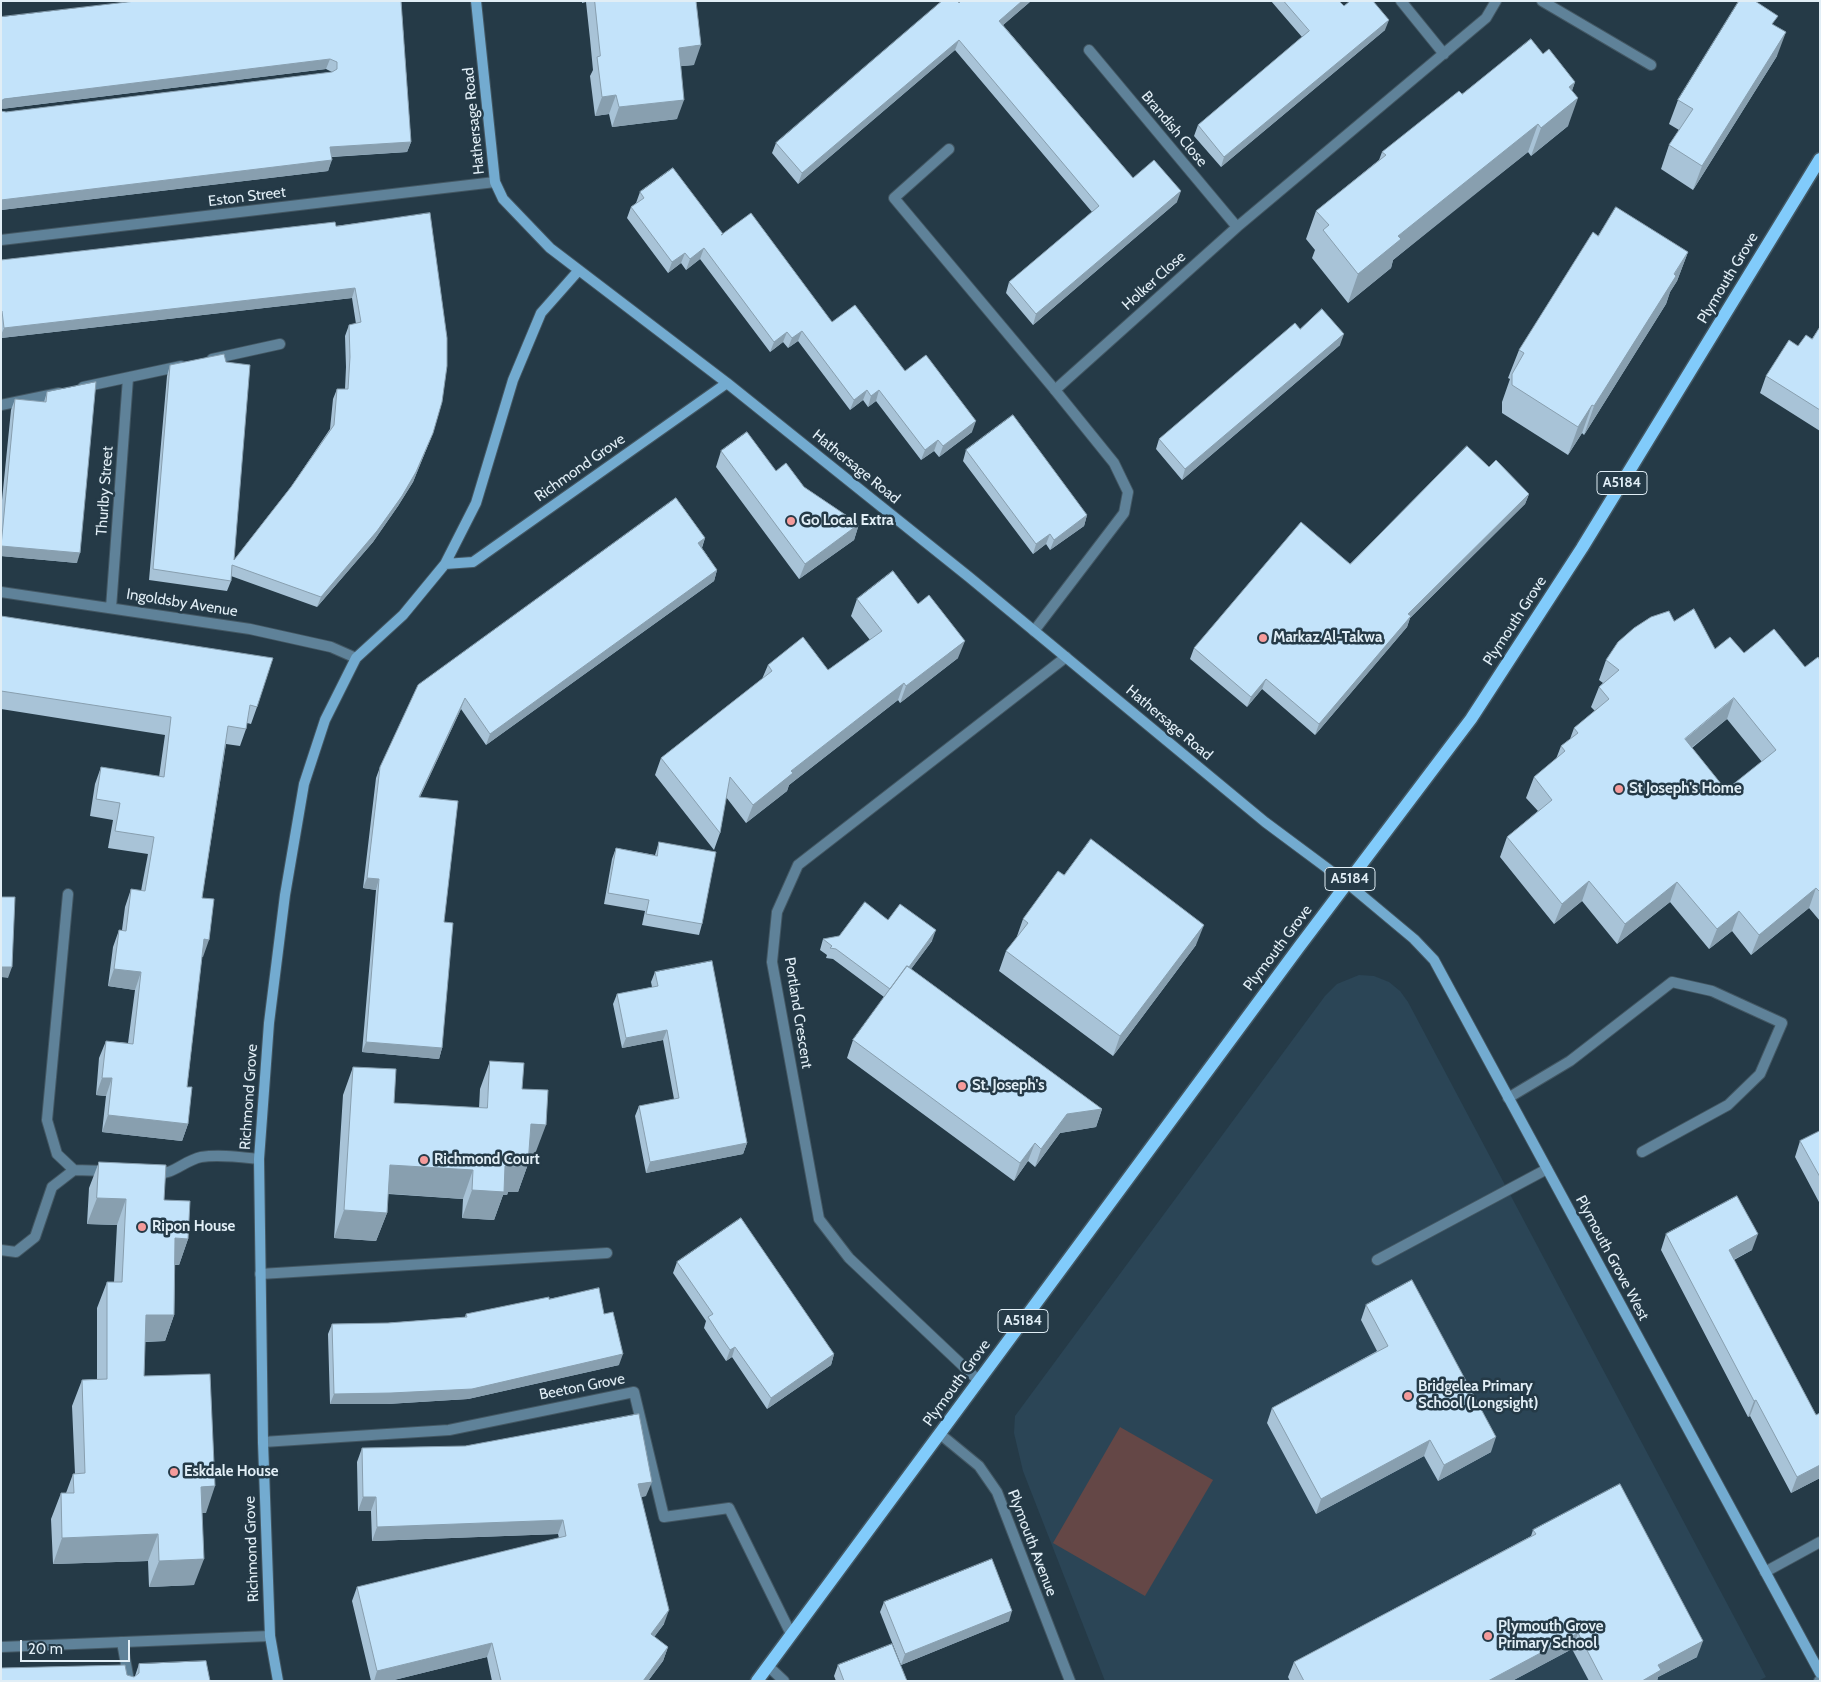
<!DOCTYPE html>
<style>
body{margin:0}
#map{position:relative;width:1821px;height:1682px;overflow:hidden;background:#253a47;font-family:Cabin,sans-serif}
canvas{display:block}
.frame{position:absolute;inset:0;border:2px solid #e1eef6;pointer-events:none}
.scale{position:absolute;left:20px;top:1640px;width:110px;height:22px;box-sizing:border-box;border:2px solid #e1eef6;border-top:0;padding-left:6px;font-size:15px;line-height:18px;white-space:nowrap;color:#e1eef6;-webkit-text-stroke:4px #253a47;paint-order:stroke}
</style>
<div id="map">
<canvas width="1821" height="1682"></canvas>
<div class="frame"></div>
<div class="scale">20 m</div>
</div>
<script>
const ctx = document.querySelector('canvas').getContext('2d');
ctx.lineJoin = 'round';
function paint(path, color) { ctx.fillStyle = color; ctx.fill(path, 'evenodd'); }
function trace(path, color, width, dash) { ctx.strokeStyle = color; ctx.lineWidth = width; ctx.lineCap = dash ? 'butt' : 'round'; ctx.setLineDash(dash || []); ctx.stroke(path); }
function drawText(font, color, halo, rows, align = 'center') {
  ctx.font = font + ' Cabin,sans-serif'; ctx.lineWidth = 5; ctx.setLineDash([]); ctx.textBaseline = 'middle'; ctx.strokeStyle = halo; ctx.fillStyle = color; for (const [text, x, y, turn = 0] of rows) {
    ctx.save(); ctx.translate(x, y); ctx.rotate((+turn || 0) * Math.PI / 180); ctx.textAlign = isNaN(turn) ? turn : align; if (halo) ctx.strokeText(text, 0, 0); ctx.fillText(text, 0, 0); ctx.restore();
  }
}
const built = new Path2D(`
 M1359,975L1374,976L1389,982L1400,991L1408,1002L1766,1677L1758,1681H1105L1023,1471L1014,1433L1015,1416L1325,996L1337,984Z`);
const green = new Path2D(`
 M1120,1427L1213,1480L1145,1596L1053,1543Z`);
const lane = new Path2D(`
 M1542,1L1651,65
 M949,149L894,198L1055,390
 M212,359L280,344
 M83,387L181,366
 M1,405L59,393
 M68,894L47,1120L57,1154L74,1170L107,1171
 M1508,1098L1570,1061L1672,982L1712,991L1782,1023L1760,1074L1728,1105L1642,1152
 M154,1174C174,1175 183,1161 201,1157C219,1154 240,1157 259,1159
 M1,1250L16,1252L35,1237L52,1187L74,1170
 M1377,1260L1547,1169
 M260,1274L607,1253
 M122,1642L129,1681
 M1819,1681L1820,1680`);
const street = new Path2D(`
 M1401,1L1444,54
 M1089,50L1237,227
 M1,240L495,182
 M1,592L250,629L331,647L356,658
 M111,608L128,378
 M1034,631L1124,513L1128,492L1114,463L1055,390L1237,227L1486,18L1496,1
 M979,1381L849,1258L819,1219L772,962L777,912L798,865L1066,657
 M940,1434L979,1466L997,1492L1070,1681
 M263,1442L449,1430L634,1392L664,1517L729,1508L791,1634
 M1765,1572L1820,1542
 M1,1647L270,1636
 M768,1666L784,1681`);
const secondary = new Path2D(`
 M476,1L495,182L503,199L550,248L727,383L969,577L1265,822L1347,883L1414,939L1434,960L1820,1673
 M445,564L473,562L727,383
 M278,1681L270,1636L263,1442L259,1159L269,1023L285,895L304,784L325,720L356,658L403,615L445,564L476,503L513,380L541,313L579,270`);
const primary = new Path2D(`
 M757,1681L1299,947L1471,719L1582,548L1820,159`);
const wall = new Path2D(`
 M401,1L411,142L407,152L332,157L328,171L1,210V111L6,112L332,72L326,69L1,109Z
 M582,1H696L694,65L681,66L677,119L612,127L609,114L595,116L590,76L593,70L590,39L586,2L582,3Z
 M961,1H1031L1003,25L1133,178L1177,202L1033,325L1006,293L1009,282L1092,212L955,50L798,184L772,153L776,143Z
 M1271,1H1339L1344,6L1385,30L1221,167L1194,136L1198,125L1302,37Z
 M1774,25L1777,56L1693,190L1661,169L1669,145L1679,130L1669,124L1678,100Z
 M1543,54L1575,82L1572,90L1568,126L1531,156L1528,152L1457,208L1393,260L1391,268L1348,303L1312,258L1315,250L1306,239L1316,211L1379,160L1382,152L1462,94Z
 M640,192L723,234L832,322L905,371L972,432L939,457L934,451L921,460L876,401L868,407L863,400L850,410L798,341L788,348L783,342L770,352L700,259L686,270L681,263L668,273L627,218L631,207L636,203Z
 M336,226L433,433L413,482L398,506L373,542L317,607L231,576V581L227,591L149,580L167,376L170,365L234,560L291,487L330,429L333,399L337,389H345L346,367L345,336L349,325L356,324L352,298L1,338V260Z
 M1598,236L1688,252L1677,281L1670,292L1666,304L1584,435L1582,433L1568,455L1502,413V402L1510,379L1508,378L1519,350Z
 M1820,327V431L1760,393L1766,376L1798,346L1812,339Z
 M1300,329L1340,345L1182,480L1156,449L1159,439Z
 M47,392L77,563L1,556V510L11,410L15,399L44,402Z
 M966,450L1087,515L1084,526L1050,550L1046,544L1033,554L963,461Z
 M721,451L776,471L804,487L859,524L854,540L799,579L716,467Z
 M1489,467L1529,494L1525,504L1410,618L1407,627L1315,735L1262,689L1247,707L1190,659L1194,648L1350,564Z
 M676,498L705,538L702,548L717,570L714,581L486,745L461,709L420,797L444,922L442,1048L439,1059L362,1052L376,890L363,888L376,778L380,767Z
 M857,599L958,658L900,703L898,700L789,785L787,791L746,823L726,797L720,833L714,850L655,775L661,758L762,679L768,665L828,670L870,640L851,616Z
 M1,616L257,707L251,724L247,723L246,729L240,746L226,744L202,898L203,957H202L187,1087L188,1124L182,1141L102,1132L106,1096L96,1095L99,1058L106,1041L128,1043L135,990L108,986L113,947L119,930H122L125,907L131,889L141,891L148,854L108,848L113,820L90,816L95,784L101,767L159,777L165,735L1,709Z
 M1674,621L1715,649L1744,653L1805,667L1820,660V921L1809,908L1751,955L1732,931L1709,949L1670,902L1617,944L1582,901L1554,924L1500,857L1507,837L1538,811L1526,798L1534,777L1556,759L1561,746L1570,739L1574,728L1595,711L1591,707L1599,687L1603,683L1599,680L1606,660ZM1727,719L1762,762L1726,790L1692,748Z
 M659,842L702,924L699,935L642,925L645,911L604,904L612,859L616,848L655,855Z
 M1064,875L1196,945L1113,1056L999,971L1006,951L1016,939L1023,919Z
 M888,920L932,941L911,969L1102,1109L1096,1127L1060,1133L1035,1167L1028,1161L1014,1181L847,1058L853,1040L884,997L833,959L826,958L827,955L820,950L823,939L839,936Z
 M655,972L747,1143L743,1154L646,1173L635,1116L639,1106L674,1099L663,1040L622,1048L613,1004L617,994L652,987L651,982Z
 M490,1061L522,1089L535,1154L529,1153L528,1164L518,1192H508L507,1195H503L494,1220L462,1218L463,1199L388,1194L387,1213L376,1241L334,1238L343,1095L353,1067L394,1103L479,1108L480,1089Z
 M1820,1131V1204L1795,1157L1800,1141Z
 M99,1162L164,1200L188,1239L179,1265H175L174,1315L165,1341L145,1342L144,1376L206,1513H202L194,1585L149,1587L148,1561L53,1564L51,1519L61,1493H66L73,1474H75L72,1406L82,1380L97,1379V1308L107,1282H114L117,1225L87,1224L89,1188Z
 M1666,1234L1752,1250L1734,1260L1816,1415L1820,1413V1478L1791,1493L1750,1416L1748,1417L1661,1250Z
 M677,1262L834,1354L831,1365L767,1409L732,1357L726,1361L704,1328L706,1321L673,1273Z
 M549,1299L604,1314L619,1365L468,1399L387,1404H330L328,1334L332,1324L388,1323L465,1317L466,1314Z
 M1366,1305L1491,1452L1438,1481L1424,1456L1316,1514L1267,1423L1272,1408L1377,1351L1361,1320Z
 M362,1448L646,1496L641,1497L664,1624L654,1637L668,1647L663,1661L648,1681H492L487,1657L390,1681H371L352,1601L357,1587L559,1538L558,1534L372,1541L371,1511H358L357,1462Z
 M1533,1530L1697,1657L1658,1677L1657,1681H1589L1572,1649L1512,1681H1290L1288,1677L1294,1662L1531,1536Z
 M884,1602L1009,1621L901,1665L880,1612Z
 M139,1664L210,1681H1L127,1675L134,1677L135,1676Z
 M838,1665L907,1681H836L834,1676Z`);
const shadedWall = new Path2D(`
 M1022,1H1031L995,32L999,21Z
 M1389,20L1385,30L1221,167L1224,157Z
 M1786,32L1777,56L1693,190L1702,166Z
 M959,40L955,50L798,184L802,173Z
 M701,45L694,65L672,67L679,48Z
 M330,59L326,69L1,109V101L4,99Z
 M1575,82L1566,108L1578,98L1568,126L1531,156L1541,128L1569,87Z
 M616,95L609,114L595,116L602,97Z
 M684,100L677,119L612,127L619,107Z
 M1538,124L1528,152L1393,260L1391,268L1348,303L1358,274L1398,236Z
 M411,142L407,152L327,157L330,147Z
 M332,160L328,171L1,210V200Z
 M1181,191L1177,202L1033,325L1036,314Z
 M704,248L700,259L686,270L690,259Z
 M1688,252L1677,281L1670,292L1666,304L1584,435L1594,406Z
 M685,253L681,263L668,273L672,262Z
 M355,288L352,298L1,338V335L4,328Z
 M802,331L798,341L788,348L792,338Z
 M787,332L783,342L770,352L774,342Z
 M1344,334L1340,345L1182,480L1185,469Z
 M867,390L863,400L850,410L854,400Z
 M879,390L876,401L868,407L871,396Z
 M1592,405L1582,433L1568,455L1578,427Z
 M976,421L972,432L939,457L943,446Z
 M433,433L413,482L398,506L373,542L317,607L321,597Z
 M938,440L934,451L921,460L925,450Z
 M1529,494L1525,504L1410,618L1407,627L1315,735L1319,724L1408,614Z
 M1087,515L1084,526L1050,550L1054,540Z
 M859,524L854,540L799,579L805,564Z
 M1050,534L1046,544L1033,554L1036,544Z
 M705,538L701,549L698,543Z
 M1,546L80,553L77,563L1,556Z
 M717,570L714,581L486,745L490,734Z
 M965,641L958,658L900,703L906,686Z
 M1266,679L1262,689L1247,707L1251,697Z
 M904,683L898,700L789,785L787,791L746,823L753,805L791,771Z
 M465,698L461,709L415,807L419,797Z
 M1734,698L1727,719L1677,759L1685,739Z
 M367,878L379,879L376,890L363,888Z
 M1589,881L1582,901L1554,924L1562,904Z
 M1677,882L1670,902L1617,944L1625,924Z
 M1816,888L1809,908L1751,955L1759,935Z
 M1739,911L1732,931L1709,949L1717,929Z
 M1204,925L1196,945L1113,1056L1120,1036Z
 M936,930L932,941L888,1000L892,990Z
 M204,939L209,940L203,957H198Z
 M1,967H12L8,978L1,977Z
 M114,969L141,972L135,990L108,986Z
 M667,1030L663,1040L622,1048L626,1038Z
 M366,1042L442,1048L439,1059L362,1052Z
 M102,1078H112L106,1096L96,1095Z
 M1102,1109L1096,1127L1060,1133L1035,1167L1041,1149L1067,1114Z
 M108,1115L188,1124L182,1141L102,1132Z
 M531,1124L546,1125L535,1154L521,1153Z
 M747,1143L743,1154L646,1173L650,1162Z
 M1035,1143L1028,1161L1014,1181L1020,1163Z
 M517,1163L528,1164L518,1192H508L507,1195H503L494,1220L462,1218L472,1190L505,1166Z
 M390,1165L473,1170L463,1199L380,1193Z
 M97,1198L126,1199L117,1225L87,1224Z
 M344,1210L387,1213L376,1241L334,1238Z
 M1758,1234L1752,1250L1723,1265L1729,1250Z
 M175,1238L188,1239L179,1265L165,1264Z
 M146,1315H174L165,1341L136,1342Z
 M735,1347L732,1357L726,1361L730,1350Z
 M623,1354L619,1365L468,1399L387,1404H330L334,1394Z
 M834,1354L831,1365L767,1409L771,1398Z
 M1756,1400L1750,1416L1748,1417L1754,1401Z
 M1496,1437L1491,1452L1438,1481L1444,1465Z
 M1430,1440L1424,1456L1316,1514L1321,1499Z
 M1820,1465V1478L1791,1493L1797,1477Z
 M652,1482L646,1496L633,1498L638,1484Z
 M215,1486L206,1513H191L201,1487Z
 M363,1497H376L371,1511H358Z
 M563,1520L558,1534L372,1541L377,1527Z
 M158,1534L148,1561L53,1564L62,1538Z
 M204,1559L194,1585L149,1587L159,1561Z
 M669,1610L664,1624L646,1648L651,1634Z
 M1012,1611L1009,1621L901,1665L905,1654Z
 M1578,1633L1572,1649L1512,1681H1488Z
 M1703,1641L1697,1657L1658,1677L1657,1681H1642L1658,1665Z
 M492,1643L487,1657L390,1681H374L377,1671Z
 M668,1647L663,1661L648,1681H643Z`);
const building = new Path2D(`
 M136,1H401L411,142L330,147L332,160L1,200V111L6,112L332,72L337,69V62L330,59L4,99L1,101V17Z
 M595,1H696L701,45L679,48L684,100L619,107L616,95L602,97L597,57L600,56Z
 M942,1H958L959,3L961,1H1022L999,21L1133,178L1154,160L1181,191L1036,314L1009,282L1099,206L959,40L802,173L776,143Z
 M1284,1H1339L1344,6L1350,1H1373L1389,20L1224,157L1198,125L1309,31Z
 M1739,1H1755L1778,16L1772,24L1786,32L1702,166L1669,145L1693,109L1678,100Z
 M1531,39L1543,54L1549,49L1575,82L1569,87L1578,98L1541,128L1538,124L1398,236L1401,239L1358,274L1323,230L1329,225L1316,211L1386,155L1382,152L1421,121L1459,91L1462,94Z
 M673,168L723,234L721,235L751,213L832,322L855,305L905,371L926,355L976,421L943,446L938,440L925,450L879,390L871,396L867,390L854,400L802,331L792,338L787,332L774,342L704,248L690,259L685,253L672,262L631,207L644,198L640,192Z
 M1616,207L1688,252L1674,274L1676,276L1594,406L1592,405L1578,427L1512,385V374L1524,353L1519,350L1593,232L1598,236Z
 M430,213L447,338V366L442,402L433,433L416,472L402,496L377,531L321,597L232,565L231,581L153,569L170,365L224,354L226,362L250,365L234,560L291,487L334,425L337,389H348L350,357L349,325L361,322L355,288L4,328L2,311H1V260L335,222L336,226Z
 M1322,309L1344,334L1185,469L1159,439L1295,323L1300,329Z
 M1820,327V410L1766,376L1789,340L1798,346L1806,335L1812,339Z
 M96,382L80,553L1,546L15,399L46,402L47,392Z
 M1013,415L1087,515L1054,540L1050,534L1036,544L966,450Z
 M747,432L776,471L786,463L804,487L859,524L805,564L721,451Z
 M1467,446L1489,467L1496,460L1529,494L1408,614L1411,616L1319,724L1266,679L1251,697L1194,648L1301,522L1350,564Z
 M676,498L705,538L698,543L717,570L490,734L465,698L419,797L458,801L444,922L453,923L442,1048L366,1042L379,879L367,878L380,767L418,685Z
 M893,571L918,604L929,595L965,641L906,686L904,683L791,771L793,773L753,805L730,777L720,833L661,758L772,671L768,665L803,637L828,670L882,631L857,599Z
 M1694,609L1715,649L1730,637L1744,653L1774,629L1805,667L1818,657L1820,660V892L1816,888L1759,935L1739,911L1717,929L1677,882L1625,924L1589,881L1562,904L1507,837L1552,800L1534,777L1565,751L1561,746L1578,733L1574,728L1609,699L1599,687L1619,670L1606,660L1618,642L1634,628L1651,617L1669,611L1674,621ZM1734,698L1776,750L1726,790L1685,739Z
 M1,616L273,658L257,707L250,705L246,729L228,726L202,898L214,899L209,940L204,939L187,1087H192L188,1124L108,1115L112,1078H102L106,1041L133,1044L141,972L114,969L119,930L126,931L131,889L145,891L154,837L115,831L120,803L96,799L101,767L164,777L171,717L1,691Z
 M1091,839L1204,925L1120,1036L1006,951L1028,923L1023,919L1058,871L1064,875Z
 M659,842L716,852L702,924L646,914L649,900L608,893L616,848L657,856Z
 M1,897H15L12,967H1Z
 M865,902L888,920L900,904L936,930L909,967L907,966L890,989L836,949L830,948L832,946L823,939L839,936Z
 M712,961L747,1143L650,1162L639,1106L679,1098L667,1030L626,1038L617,994L658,986L655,972Z
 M907,966L1102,1109L1067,1114L1041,1149L1035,1143L1020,1163L853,1040Z
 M490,1061L524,1063L522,1089L548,1090L546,1125L531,1124L528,1164L517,1163V1167L505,1166L504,1192L472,1190L473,1170L390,1165L387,1213L344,1210L353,1067L396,1069L394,1103L487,1108Z
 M1820,1131V1177L1800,1141Z
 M99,1162L166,1165L164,1200L190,1201L188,1239L175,1238L174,1315H146L144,1376L210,1374L215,1486L201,1487L204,1559L159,1561L158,1534L62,1538L61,1493H74L73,1474L85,1473L82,1380L107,1379V1282H122L126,1199L97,1198Z
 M1737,1196L1758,1234L1729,1250L1816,1415L1820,1413V1465L1797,1477L1756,1400L1754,1401L1666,1234Z
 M741,1218L834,1354L771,1398L735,1347L730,1350L719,1334L708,1317L713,1314L677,1262Z
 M1412,1280L1496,1437L1444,1465L1430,1440L1321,1499L1272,1408L1388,1346L1366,1305Z
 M599,1288L604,1314L613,1312L623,1354L472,1389L391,1393L334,1394L332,1324L388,1323L467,1317L466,1314L549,1297V1299Z
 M639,1414L652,1482L638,1484L669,1610L651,1634L668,1647L643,1681H501L492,1643L377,1671L357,1587L566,1536L563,1520L377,1527L376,1497H363L362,1448L465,1446Z
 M1620,1484L1703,1641L1658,1665L1661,1670L1642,1681H1603L1578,1633L1488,1681H1304L1294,1662L1536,1534L1533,1530Z
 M992,1559L1012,1611L905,1654L884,1602Z
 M892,1644L907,1681H844L838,1665Z
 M206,1661L210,1681H1V1668L125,1665L127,1675L134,1677L139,1673V1664Z`);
const markers = [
 [791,521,5,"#f59b9b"],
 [1263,638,5,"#f59b9b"],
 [1619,789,5,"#f59b9b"],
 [962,1086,5,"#f59b9b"],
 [424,1160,5,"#f59b9b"],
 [142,1227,5,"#f59b9b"],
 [1408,1396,5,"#f59b9b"],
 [174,1472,5,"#f59b9b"],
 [1488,1636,5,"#f59b9b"]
];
const shields = [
 [1622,483,50],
 [1350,879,50],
 [1023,1321,50]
];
const shieldNames = [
 ["A5184",1622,483],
 ["A5184",1350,879],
 ["A5184",1023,1321]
];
const streetNames = [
 ["Hathersage Road",474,121,-96],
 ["Brandish Close",1174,129,50],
 ["Eston Street",247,197,-7],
 ["Plymouth Grove",1728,278,-59],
 ["Holker Close",1154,281,-42],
 ["Hathersage Road",856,467,39],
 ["Richmond Grove",580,468,-35],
 ["Thurlby Street",105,491,-86],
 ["Ingoldsby Avenue",182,603,9],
 ["Plymouth Grove",1515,621,-57],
 ["Hathersage Road",1169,723,40],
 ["Plymouth Grove",1278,948,-53],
 ["Portland Crescent",798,1013,81],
 ["Richmond Grove",249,1097,-86],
 ["Plymouth Grove West",1612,1258,62],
 ["Plymouth Grove",957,1383,-54],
 ["Beeton Grove",582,1387,-11],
 ["Plymouth Avenue",1032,1543,69],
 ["Richmond Grove",252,1549,-92]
];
const poiNames = [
 ["Go Local Extra",801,521],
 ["Markaz Al-Takwa",1273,638],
 ["St Joseph's Home",1629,789],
 ["St. Joseph's",972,1086],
 ["Richmond Court",434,1160],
 ["Ripon House",152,1227],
 ["Bridgelea Primary",1418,1387],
 ["School (Longsight)",1418,1404],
 ["Eskdale House",184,1472],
 ["Plymouth Grove",1498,1627],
 ["Primary School",1498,1644]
];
paint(built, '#2b4556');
paint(green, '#644746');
trace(lane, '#435763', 12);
trace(street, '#435763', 12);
trace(secondary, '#435763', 12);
trace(primary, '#435763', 15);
trace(lane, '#5f8299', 10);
trace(street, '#5f8299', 10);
trace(secondary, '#73abd0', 10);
trace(primary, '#81cbfb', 12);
paint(wall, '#a8c3d7');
paint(shadedWall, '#889faf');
paint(building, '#c3e3fa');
trace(building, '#889faf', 1);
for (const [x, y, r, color] of markers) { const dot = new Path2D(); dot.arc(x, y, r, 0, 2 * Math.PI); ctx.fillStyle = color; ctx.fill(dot); trace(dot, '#253a47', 2); }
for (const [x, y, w] of shields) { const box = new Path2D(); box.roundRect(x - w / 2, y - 11.5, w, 23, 4); ctx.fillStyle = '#253a47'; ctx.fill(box); trace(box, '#e1eef6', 1); }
drawText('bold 14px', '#e1eef6', null, shieldNames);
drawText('15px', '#e1eef6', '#253a47', streetNames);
drawText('bold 15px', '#e1eef6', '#253a47', poiNames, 'left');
</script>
